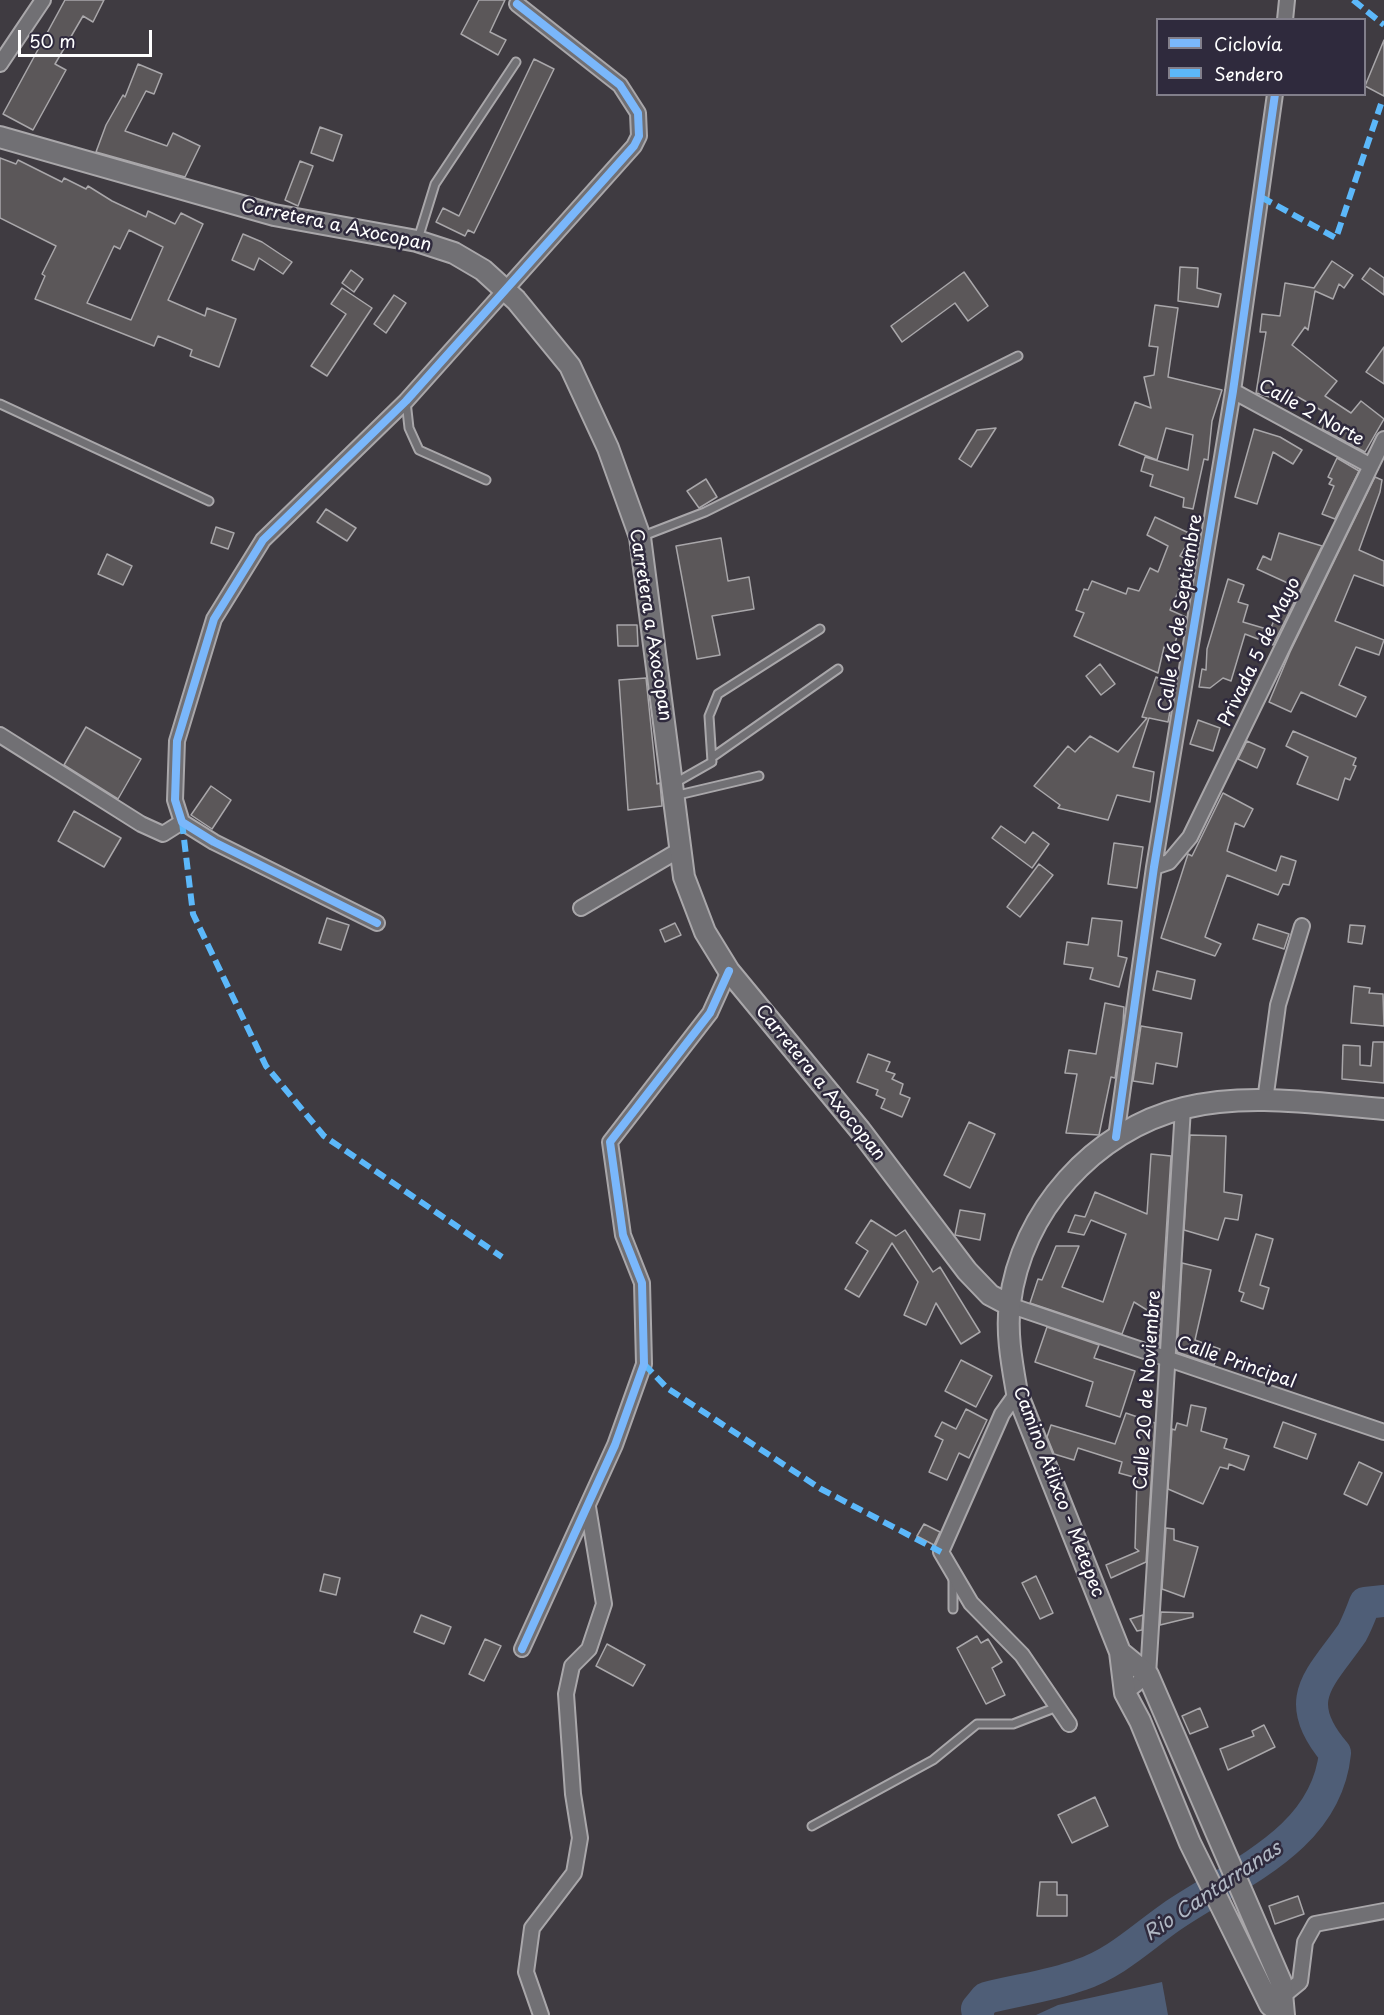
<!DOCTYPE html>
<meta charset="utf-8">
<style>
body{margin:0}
#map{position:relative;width:1384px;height:2015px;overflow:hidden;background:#3f3b41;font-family:"Playpen Sans",sans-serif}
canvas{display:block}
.legend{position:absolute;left:1156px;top:18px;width:210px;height:78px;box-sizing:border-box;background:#2f2a3d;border:2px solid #827f8b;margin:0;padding:8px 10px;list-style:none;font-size:18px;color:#fff}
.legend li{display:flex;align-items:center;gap:12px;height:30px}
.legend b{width:30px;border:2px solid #827f8b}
.scale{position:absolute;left:18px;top:30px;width:134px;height:27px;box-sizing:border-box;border:3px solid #fff;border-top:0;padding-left:8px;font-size:18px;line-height:21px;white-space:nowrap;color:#fff;-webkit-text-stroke:4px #2f2a3d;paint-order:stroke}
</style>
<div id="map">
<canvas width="1384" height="2015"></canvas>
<ul class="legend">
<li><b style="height:8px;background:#7ab7fb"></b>Ciclovía</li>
<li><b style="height:8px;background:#5cb8fa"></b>Sendero</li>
</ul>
<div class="scale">50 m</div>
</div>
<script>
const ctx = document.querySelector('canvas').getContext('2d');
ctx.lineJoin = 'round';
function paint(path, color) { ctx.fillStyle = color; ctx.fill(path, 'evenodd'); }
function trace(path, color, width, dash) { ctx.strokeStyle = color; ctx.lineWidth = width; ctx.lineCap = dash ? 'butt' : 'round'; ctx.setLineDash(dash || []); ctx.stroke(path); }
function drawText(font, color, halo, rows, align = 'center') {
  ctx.font = font + ' "Playpen Sans",sans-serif'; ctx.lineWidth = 5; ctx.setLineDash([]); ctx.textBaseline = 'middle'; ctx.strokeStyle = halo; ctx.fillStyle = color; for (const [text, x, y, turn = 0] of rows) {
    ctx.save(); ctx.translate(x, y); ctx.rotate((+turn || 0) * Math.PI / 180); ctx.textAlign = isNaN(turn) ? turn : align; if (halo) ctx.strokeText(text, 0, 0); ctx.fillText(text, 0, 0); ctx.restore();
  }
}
const water = new Path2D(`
 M1162,1982L1168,2015H1036L1058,2005Z`);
const river = new Path2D(`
 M978,2015L977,2009L986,1998C1017,1990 1050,1986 1080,1975C1116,1963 1141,1938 1171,1917C1235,1873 1326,1841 1335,1753C1289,1699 1321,1678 1352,1633C1357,1624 1361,1613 1365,1603L1384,1601`);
const building = new Path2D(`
 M65,0H104L93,22L83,16L55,64L66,70L33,130L3,114Z
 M479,0H505L490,32L506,40L498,55L461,34Z
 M1384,40V96L1365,86Z
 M534,59L554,69L474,233L468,230L465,236L436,222L443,208L459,216Z
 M138,64L162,74L154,94L146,91L125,131L167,146L173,133L200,146L185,177L96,152L106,125L123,95L125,97Z
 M320,127L342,135L333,161L311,153Z
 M0,158L16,164L18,160L62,182L64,178L86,189L88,186L112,201L146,217L148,211L175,224L181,213L203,224L168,300L205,316L207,308L236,319L219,367L190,356L192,350L158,336L154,346L35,299L45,276L42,274L56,246L0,218ZM129,230L163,247L131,320L87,303L114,246L120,249Z
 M300,161L313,166L298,206L285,200Z
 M243,234L262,242L292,262L283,274L259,258L254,270L232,260Z
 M1332,261L1353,275L1344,288L1339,284L1333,299L1315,291L1308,330L1305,327L1292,345L1337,381L1325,396L1351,413L1361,401L1384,419L1365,452L1322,429L1328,414L1298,397L1296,405L1256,393L1266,332H1260L1262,314L1280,316L1285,283L1314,288Z
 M1180,267L1198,268L1197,288L1221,294L1218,307L1178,301Z
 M1370,268L1384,278V295L1362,279Z
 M351,270L363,279L354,292L342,283Z
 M964,272L988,306L968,321L955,303L902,342L891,326Z
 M342,288L372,308L327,376L311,366L346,314L331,304Z
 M394,295L406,303L386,333L374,324Z
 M1155,305L1178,308L1168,377L1222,390L1212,421L1208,460L1204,459L1193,509L1183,507L1184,498L1150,486L1153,475L1141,471L1145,457L1188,470L1193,435L1166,428L1157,460L1119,445L1135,402L1151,408L1144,377L1154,375L1158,347L1149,346Z
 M1384,347V384L1366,372Z
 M996,428L971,467L959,459L977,430Z
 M1254,429L1280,437L1302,450L1293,464L1273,452L1257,504L1235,497Z
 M1337,458L1359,471L1335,519L1322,514L1334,486L1329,484L1332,479L1328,477Z
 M1375,477L1382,480L1380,492L1359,550L1384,561V586L1354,575L1335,621L1384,640L1379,655L1356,647L1339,685L1366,697L1356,717L1301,692L1291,712L1269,702L1290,652Z
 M706,479L717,497L699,508L687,491Z
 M326,509L356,528L347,541L317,522Z
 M1155,517L1193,535L1180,556L1187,559L1179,579L1183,581L1170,610L1186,617L1181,630L1179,629L1173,650L1164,647L1158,673L1074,636L1084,613L1076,610L1084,589L1088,590L1092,581L1126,594L1128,588L1139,591L1150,568L1158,572L1168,546L1147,535Z
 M216,527L234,533L228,549L211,543Z
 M1279,533L1322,546L1273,645L1245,634L1231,681L1223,678L1210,688L1199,687L1202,669L1206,670L1207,649L1228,579L1244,585L1238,602L1248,605L1243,622L1270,630L1275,618L1277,619L1292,585L1257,569L1263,556L1271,560Z
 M721,538L728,581L749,577L754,609L712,616L720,655L697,659L676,546Z
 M107,554L132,566L123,585L98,574Z
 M617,625H637L638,646H618Z
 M1100,664L1115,684L1101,695L1086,676Z
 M1156,677L1175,684L1168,722L1149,718L1133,767L1154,772L1150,802L1117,795L1108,820L1058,808L1060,805L1034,786L1068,746L1075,752L1090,736L1118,752L1147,718L1142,717Z
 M646,678L657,784L660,783L662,806L628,810L619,680Z
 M1198,720L1220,728L1213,751L1190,744Z
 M86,727L141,759L118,799L64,765Z
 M1293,731L1356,758L1353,765L1356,766L1350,780L1345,778L1338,800L1297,784L1308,757L1286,746Z
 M1247,741L1265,749L1257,768L1238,759Z
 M211,786L231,800L212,829L191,815Z
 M1223,793L1253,809L1244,827L1235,823L1227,851L1276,871L1281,856L1296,861L1289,885L1283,884L1278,895L1227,875L1205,937L1221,944L1215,956L1161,938L1188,854L1192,856Z
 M74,811L121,838L104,867L58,841Z
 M1001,826L1025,843L1033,832L1049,844L1032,868L992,838Z
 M1114,843L1143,847L1137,888L1108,884Z
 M1039,864L1053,875L1020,917L1007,907Z
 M327,918L349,925L341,950L319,943Z
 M1092,918L1122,921L1118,956L1127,958L1119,987L1090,979L1093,968L1064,964L1067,942L1088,945Z
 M675,923L681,935L665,942L660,930Z
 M1258,924L1289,934L1284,949L1253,939Z
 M1350,925L1365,926L1362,944L1348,942Z
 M1157,971L1195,980L1191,999L1153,990Z
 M1354,986L1370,988L1369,993L1383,994L1384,1026L1351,1023Z
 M1105,1003L1124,1007L1123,1023L1115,1078L1111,1077L1099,1135L1066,1133L1077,1074L1065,1073L1069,1050L1096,1054Z
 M1141,1026L1182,1033L1177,1067L1156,1063L1153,1084L1133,1081Z
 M1373,1042H1384V1083L1342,1079L1343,1045L1360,1046V1065L1371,1066Z
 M868,1054L890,1062L886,1071L895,1074L892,1079L903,1084L900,1094L910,1098L902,1117L881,1108L885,1099L876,1095L878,1090L857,1082Z
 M969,1122L995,1134L970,1188L944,1175Z
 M1190,1135L1226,1136L1224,1192L1242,1195L1238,1220L1225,1218L1218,1240L1184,1230Z
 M1151,1154L1171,1156L1159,1346L1152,1344L1155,1315L1134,1302L1122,1334L1030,1303L1038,1279L1042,1280L1056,1246H1079L1062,1287L1103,1302L1126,1234L1091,1220L1084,1235L1068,1232L1075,1215L1085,1217L1095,1192L1147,1214Z
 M960,1210L985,1214L980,1240L955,1235Z
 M871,1220L896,1236L905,1230L933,1272L940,1267L980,1332L961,1344L936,1303L926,1325L904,1315L918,1282L892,1243L859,1297L845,1289L868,1251L856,1243Z
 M1256,1234L1273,1239L1260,1285L1269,1288L1263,1309L1241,1301L1244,1293L1239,1291Z
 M1182,1263L1211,1270L1195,1340L1220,1349L1214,1365L1177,1352Z
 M1047,1327L1099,1345L1094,1358L1135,1371L1120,1417L1086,1406L1093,1382L1035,1362Z
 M961,1360L992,1376L976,1407L945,1391Z
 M1191,1405L1206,1408L1201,1431L1227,1439L1224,1448L1249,1456L1244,1470L1229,1464L1228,1469L1220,1467L1203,1504L1168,1489L1172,1429L1175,1430L1177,1423L1187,1426Z
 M966,1409L987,1420L969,1458L959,1453L947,1480L929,1472L943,1440L935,1436L942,1422L956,1429Z
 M1126,1413L1155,1423L1146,1562L1111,1578L1106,1565L1139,1551L1135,1548L1137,1478L1119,1473L1122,1462L1078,1448L1074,1460L1054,1454L1047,1437L1051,1425L1115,1444Z
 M1283,1422L1316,1434L1307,1459L1274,1447Z
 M1359,1462L1382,1473L1367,1505L1344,1494Z
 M924,1524L940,1532L934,1545L917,1536Z
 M1166,1528L1174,1529V1540L1198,1547L1184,1597L1162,1589Z
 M324,1574L340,1578L336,1595L320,1591Z
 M1036,1576L1053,1613L1040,1619L1022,1583Z
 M1161,1612L1193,1613V1617L1160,1625Z
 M421,1615L451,1627L444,1644L414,1632Z
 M1143,1615L1142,1630L1137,1631L1130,1619Z
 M977,1636L981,1643L988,1639L1002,1662L992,1668L1005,1695L986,1704L957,1648Z
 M485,1639L501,1646L484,1681L469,1674Z
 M607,1644L645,1665L633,1686L596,1666Z
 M1200,1708L1208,1727L1190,1734L1182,1716Z
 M1264,1725L1275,1747L1228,1770L1220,1749L1254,1736L1252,1731Z
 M1095,1797L1108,1826L1072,1843L1058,1815Z
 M1040,1882H1057V1895H1067V1916H1037Z
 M1298,1896L1304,1914L1275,1924L1269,1906Z`);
const service = new Path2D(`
 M418,239L435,184L516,62
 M406,401L409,428L419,450L486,480
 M0,404L209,501
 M643,536L705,512L1018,356
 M714,756L838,669
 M675,783L712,762L709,716L718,694L820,629
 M674,796L759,776
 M953,1580V1609
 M812,1826L933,1760L977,1724H1013L1057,1707`);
const minor = new Path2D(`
 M1285,20L1287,0
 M0,64L43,0
 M1233,391L1371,466
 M0,735L141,824L163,834L182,822
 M1154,867L1169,862L1190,837L1384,439
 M581,908L681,849
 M377,923L214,842L182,822L175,800L177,741L214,619L263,540L406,401L634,146L639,136L638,113L620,85L517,4
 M1265,1101L1278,1005L1302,926
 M1116,1137L1154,867L1233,391L1275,94
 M1009,1305L1384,1432
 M1017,1393L1002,1414L941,1552L971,1603L1022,1655L1069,1724
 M522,1649L615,1445L644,1364L642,1283L623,1235L610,1142L710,1013L729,971
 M1125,1693L1148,1675L1183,1108
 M1278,2000L1300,1982L1305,1942L1315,1924L1384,1911
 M541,2015L526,1972L532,1928L574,1873L580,1838L573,1794L566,1694L572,1666L589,1649L604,1604L588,1507`);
const secondary = new Path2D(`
 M0,137L274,215L417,241L454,253L483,270L516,300L570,366L608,448L640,537L684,877L705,932L729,971L860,1130L967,1271L990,1295L1009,1305
 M1120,1652L1148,1675L1281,1982L1284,2015
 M1282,2015L1270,2005L1190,1843L1140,1721L1125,1693L1120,1652L1017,1393C1012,1364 1006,1333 1010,1303C1021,1212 1094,1130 1184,1108C1248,1092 1319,1104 1384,1109`);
const quiet = new Path2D(`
 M1353,0L1384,25
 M1261,197L1336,238L1381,104
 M182,822L193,914L266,1066L324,1136L502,1257
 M644,1364L667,1388L821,1489L941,1552`);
const cycleway = new Path2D(`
 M377,923L214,842L182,822L175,800L177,741L214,619L263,540L406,401L634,146L639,136L638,113L620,85L517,4
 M1116,1137L1154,867L1233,391L1275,94
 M522,1649L615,1445L644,1364L642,1283L623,1235L610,1142L710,1013L729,971`);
const streetNames = [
 ["Carretera a Axocopan",336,226,12],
 ["Calle 2 Norte",1311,413,29],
 ["Calle 16 de Septiembre",1181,613,-81],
 ["Carretera a Axocopan",650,625,81],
 ["Privada 5 de Mayo",1260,652,-64],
 ["Carretera a Axocopan",820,1083,51],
 ["Calle Principal",1236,1363,19],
 ["Calle 20 de Noviembre",1148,1390,-86],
 ["Camino Atlixco - Metepec",1058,1492,69]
];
const waterNames = [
 ["Rio Cantarranas",1213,1892,-34]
];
paint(water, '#4f5e77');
trace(river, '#4f5e77', 32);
paint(building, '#5b5759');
trace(building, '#a9a7aa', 1.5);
trace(service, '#a9a7aa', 11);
trace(minor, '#a9a7aa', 18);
trace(secondary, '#a9a7aa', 24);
trace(service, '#717074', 7);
trace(minor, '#717074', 14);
trace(secondary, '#717074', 20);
trace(quiet, '#5cb8fa', 6, [12, 6]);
trace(cycleway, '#7ab7fb', 8);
drawText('18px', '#fff', '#2f2a3d', streetNames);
drawText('italic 20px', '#b1b8c4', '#2f2a3d', waterNames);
</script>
